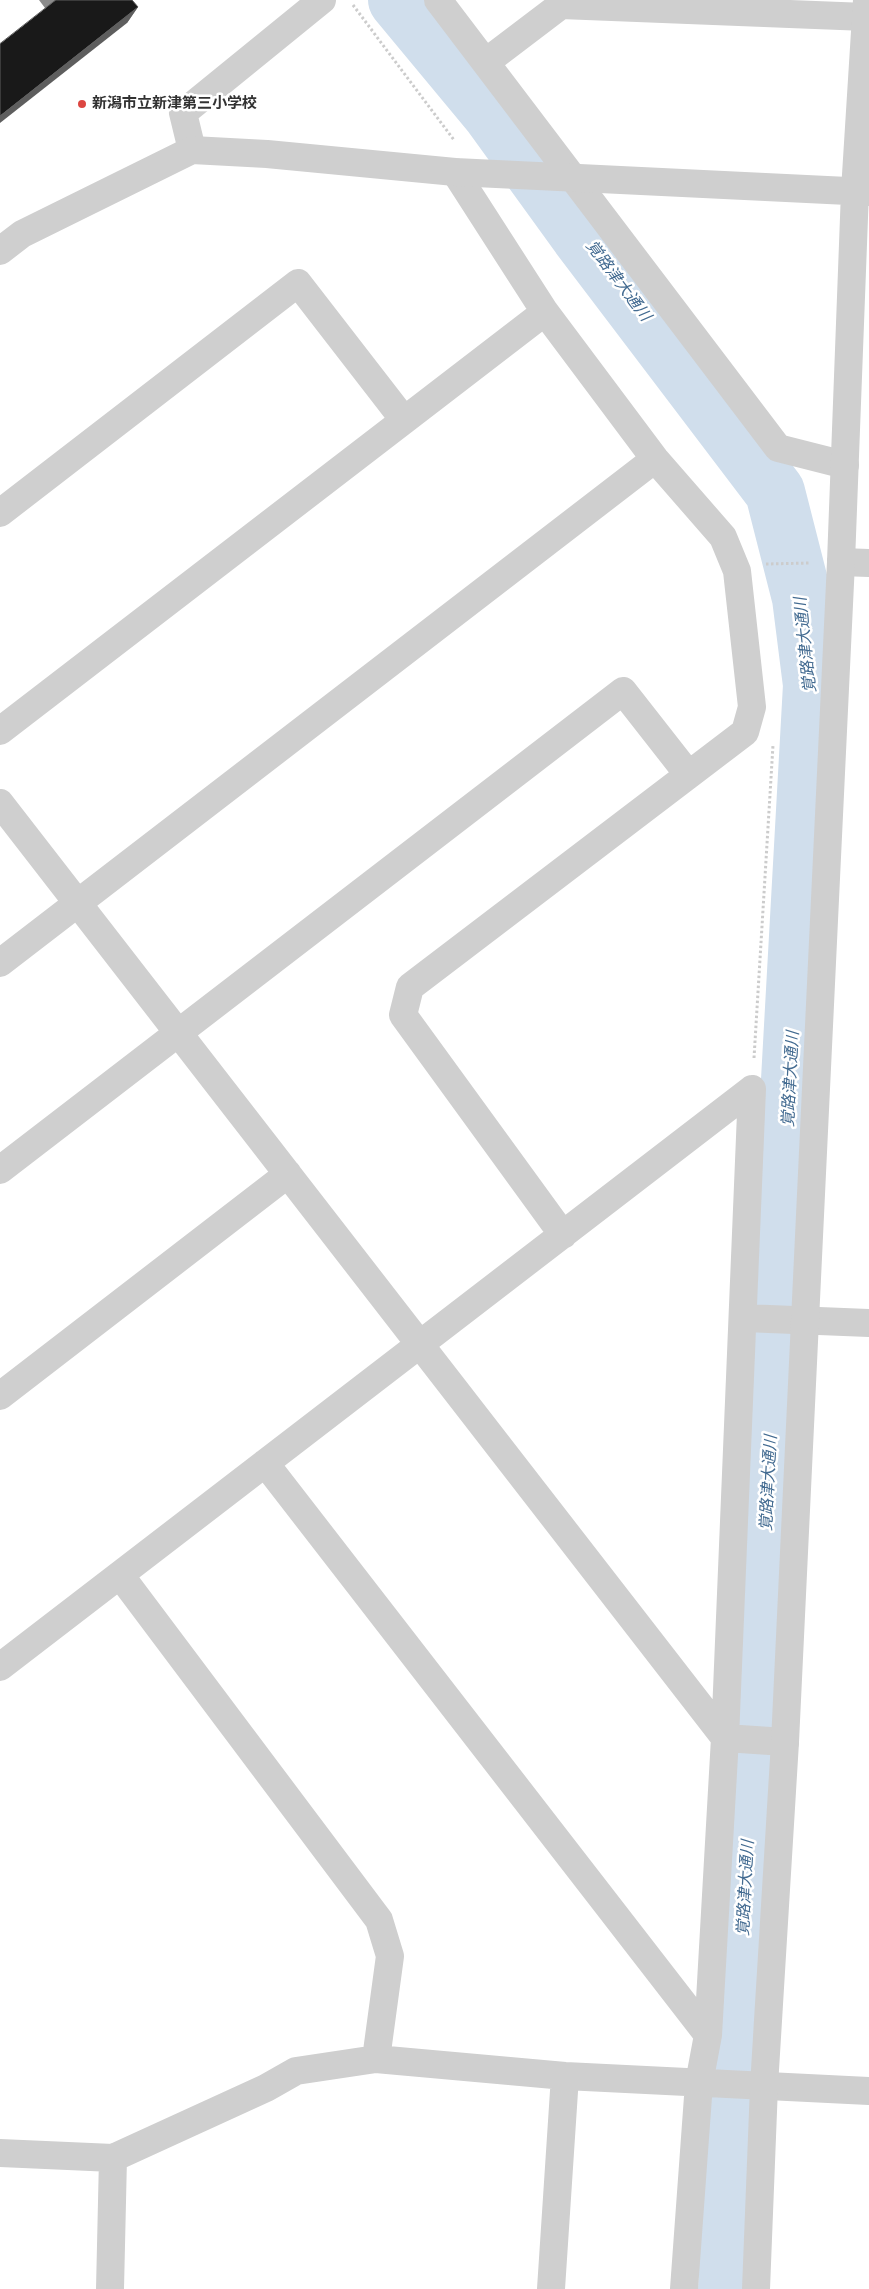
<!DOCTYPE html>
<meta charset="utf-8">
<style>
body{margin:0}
canvas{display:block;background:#fff}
</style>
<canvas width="869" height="2289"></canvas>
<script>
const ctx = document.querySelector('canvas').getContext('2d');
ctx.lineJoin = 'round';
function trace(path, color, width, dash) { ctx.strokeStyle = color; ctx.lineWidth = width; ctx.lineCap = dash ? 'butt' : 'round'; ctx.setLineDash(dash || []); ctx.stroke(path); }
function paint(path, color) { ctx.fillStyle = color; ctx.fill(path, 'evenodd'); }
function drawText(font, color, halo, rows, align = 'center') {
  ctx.font = font + ' Manrope,"Noto Sans JP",sans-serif'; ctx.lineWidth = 5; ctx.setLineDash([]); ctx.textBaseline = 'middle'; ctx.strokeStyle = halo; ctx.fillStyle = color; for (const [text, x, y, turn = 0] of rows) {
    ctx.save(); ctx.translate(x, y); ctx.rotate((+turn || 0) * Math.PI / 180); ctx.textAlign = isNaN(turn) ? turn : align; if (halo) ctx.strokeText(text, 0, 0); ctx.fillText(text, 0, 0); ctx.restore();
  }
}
const river = new Path2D(`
 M398,0L491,112L580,235L775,492L802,598L813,685L737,2049L728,2289`);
const path = new Path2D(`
 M353,5L454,140
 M766,564L810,563
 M754,1058L773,745`);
const minor = new Path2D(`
 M438,0L778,448L845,465
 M486,62L561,5L866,17
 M192,150L183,113L322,0
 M455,172L545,312L655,459L723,537L737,571L752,707L745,732L410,987L403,1015L563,1235
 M0,513L298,283L404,420
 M841,562L869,563
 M0,731L545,312
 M0,803L725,1738L785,1742
 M0,963L655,459
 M0,1170L623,691L688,774
 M744,1318L869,1323
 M0,1396L288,1174
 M265,1463L708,2035
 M120,1575L379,1920L390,1956L376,2059
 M0,1667L752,1089
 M0,2153L113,2158L266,2088L296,2071L376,2059L565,2076L869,2091
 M110,2289L113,2158
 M551,2289L565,2076
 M684,2289L699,2083L708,2035L725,1738L752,1089`);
const tertiary = new Path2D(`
 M0,251L22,234L192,150L267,154L455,172L869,192
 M756,2289L764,2086L785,1742L841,562L855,191L867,0`);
const wall = new Path2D(`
 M39,0H132L138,7L127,23L45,8Z`);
const shadedWall = new Path2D(`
 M138,7L127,23L0,123V116Z`);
const building = new Path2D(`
 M56,0H132L138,7L0,116V44Z`);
const markers = [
 [82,104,5,"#dc4641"]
];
const poiNames = [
 ["新潟市立新津第三小学校",92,104]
];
const waterNames = [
 ["覚路津大通川",618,281,53],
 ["覚路津大通川",806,645,-96],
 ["覚路津大通川",791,1079,-87],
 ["覚路津大通川",769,1483,-87],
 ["覚路津大通川",746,1888,-87]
];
trace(river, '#d0deec', 60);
trace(path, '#ccc', 3, [2.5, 2.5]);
trace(minor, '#cfcfcf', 28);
trace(tertiary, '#cfcfcf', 28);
paint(wall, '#8c8c8c');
paint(shadedWall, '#5e5e5e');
paint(building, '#191919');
trace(building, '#5e5e5e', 1);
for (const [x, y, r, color] of markers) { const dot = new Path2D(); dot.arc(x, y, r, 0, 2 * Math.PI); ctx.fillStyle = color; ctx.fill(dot); trace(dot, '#fff', 2); }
drawText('bold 15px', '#323232', '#fff', poiNames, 'left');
drawText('italic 16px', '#436b91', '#fff', waterNames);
</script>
